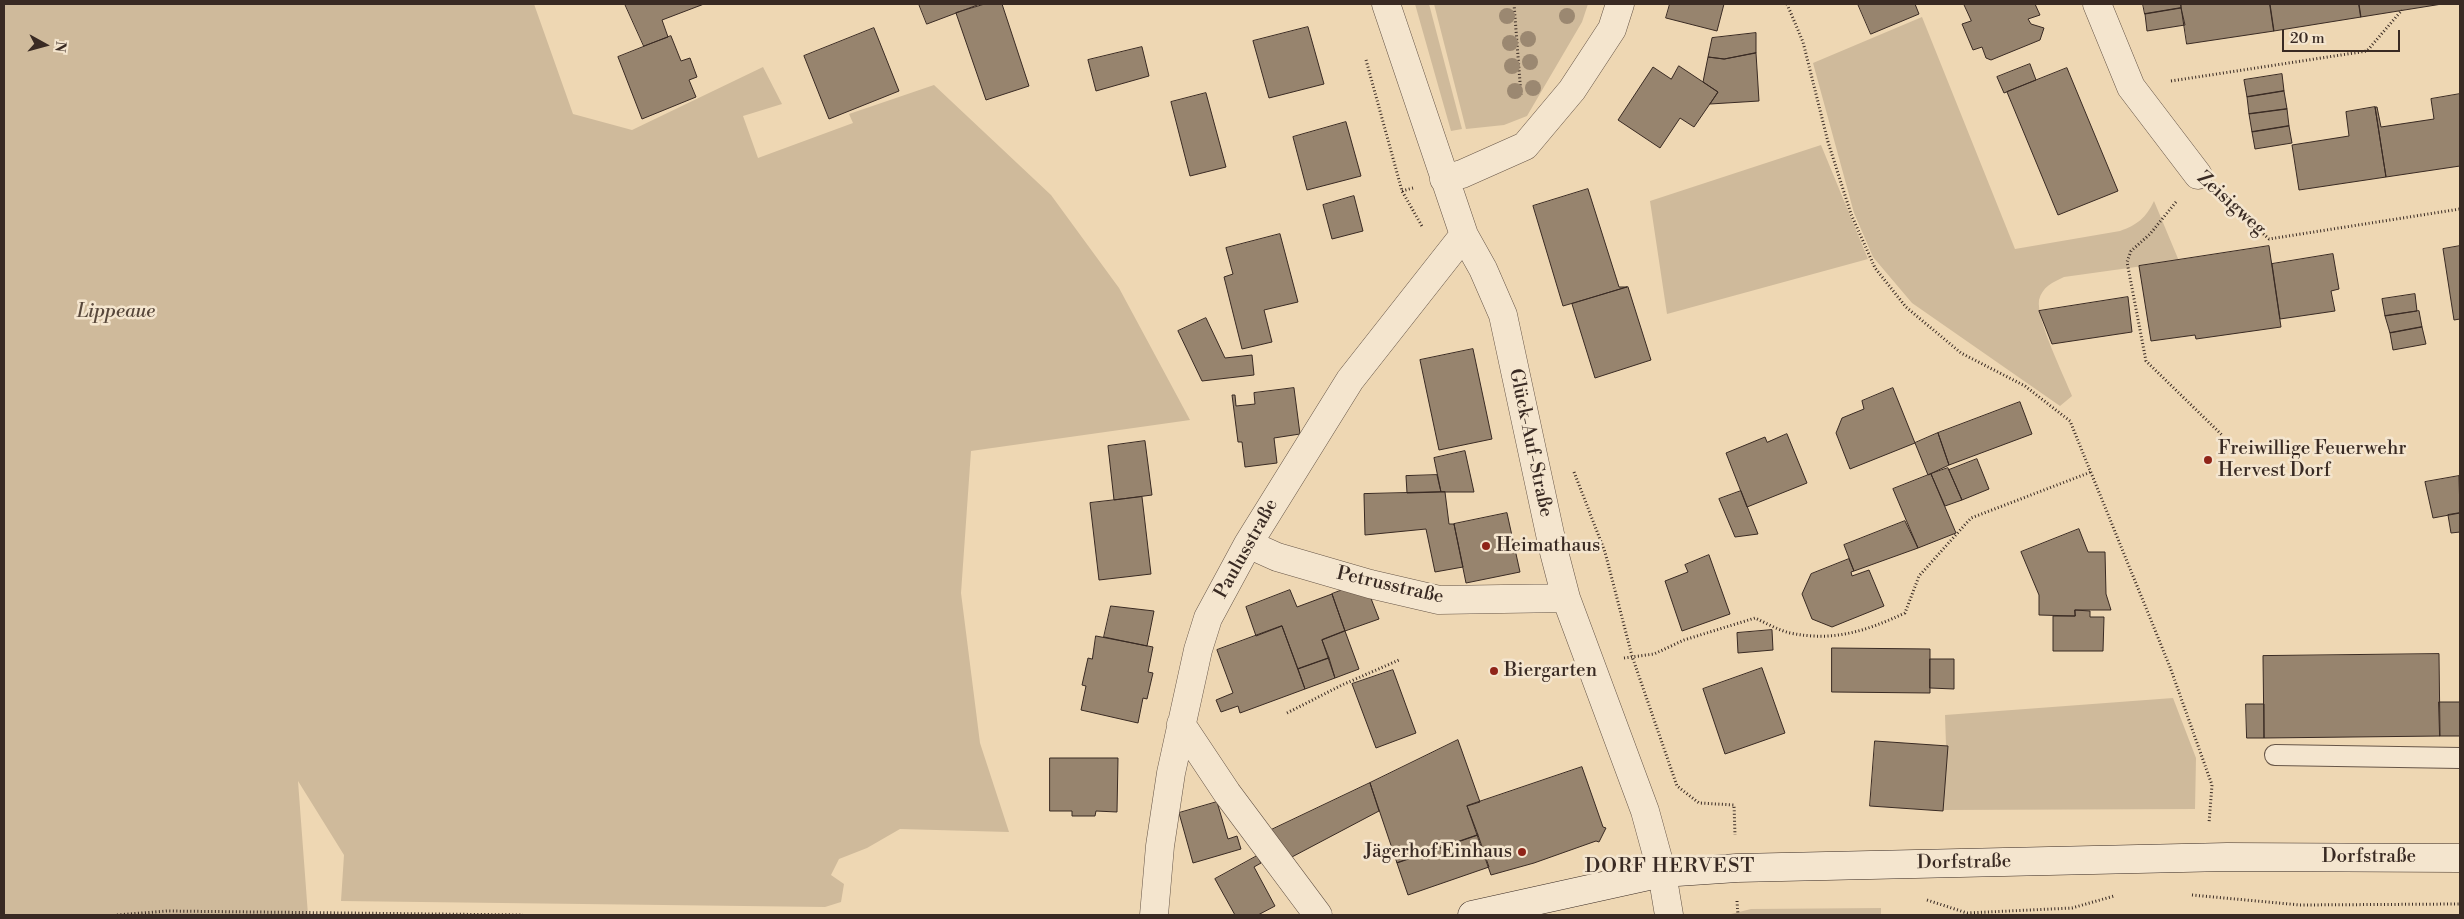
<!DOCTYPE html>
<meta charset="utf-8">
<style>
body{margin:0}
#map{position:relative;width:2464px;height:919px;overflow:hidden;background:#eed7b3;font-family:"Libre Bodoni",serif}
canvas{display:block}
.frame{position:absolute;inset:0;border:5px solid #392a23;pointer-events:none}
.north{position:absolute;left:20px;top:20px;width:50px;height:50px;-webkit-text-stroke:4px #f4e5ce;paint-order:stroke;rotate:97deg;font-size:14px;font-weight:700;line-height:20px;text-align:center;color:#392a23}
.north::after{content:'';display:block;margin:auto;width:18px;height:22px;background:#392a23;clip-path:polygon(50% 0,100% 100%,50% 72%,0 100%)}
.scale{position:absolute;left:2282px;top:30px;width:118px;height:22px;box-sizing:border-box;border:2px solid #392a23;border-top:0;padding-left:6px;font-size:15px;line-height:18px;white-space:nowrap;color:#392a23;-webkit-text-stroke:4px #f4e5ce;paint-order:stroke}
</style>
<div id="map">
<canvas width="2464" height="919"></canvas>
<div class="frame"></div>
<div class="north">N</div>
<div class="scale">20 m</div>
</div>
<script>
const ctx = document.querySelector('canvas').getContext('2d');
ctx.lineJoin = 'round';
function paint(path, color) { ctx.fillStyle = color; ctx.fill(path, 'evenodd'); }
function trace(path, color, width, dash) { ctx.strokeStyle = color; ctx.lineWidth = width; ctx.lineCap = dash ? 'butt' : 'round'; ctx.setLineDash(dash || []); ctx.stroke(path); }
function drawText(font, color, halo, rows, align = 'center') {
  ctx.font = font + ' "Libre Bodoni",serif'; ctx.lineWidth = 5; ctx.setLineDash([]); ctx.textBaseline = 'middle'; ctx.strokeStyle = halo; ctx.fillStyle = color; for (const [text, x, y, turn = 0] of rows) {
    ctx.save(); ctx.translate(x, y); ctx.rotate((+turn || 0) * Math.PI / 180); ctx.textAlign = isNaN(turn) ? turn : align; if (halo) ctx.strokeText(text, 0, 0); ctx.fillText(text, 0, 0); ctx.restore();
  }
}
const green = new Path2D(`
 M4,4H534L573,114L632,130L763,67L782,104L743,116L758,158L853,123L849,114L934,85L1051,195L1119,288L1190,420L971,451L961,593L980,743L1009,832L900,829L867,848L839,859L831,875L844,884L841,902L825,907L341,901L344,855L298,781L308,915H4Z
 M1415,4H1429L1462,129L1451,131Z
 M1434,4H1588L1582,22L1527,116L1504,125L1466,129Z
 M1922,17L2015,249L2120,231C2137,225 2146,218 2154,201L2179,261L2064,277C2053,282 2042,287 2039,300C2036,319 2064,376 2072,396L2060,406L1912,303L1873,257L1854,213L1813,63Z
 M1821,145L1868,259L1667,314L1650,201Z
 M2173,698L2196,758L2195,809L1940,810L1946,745L1945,715Z
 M1881,908V915H1727L1751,909Z`);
const building = new Path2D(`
 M625,4H704L662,20L668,37L644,46Z
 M919,4H980L927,24Z
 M985,4H1002L1029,86L986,100L956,13Z
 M1670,4H1724L1717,31L1666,18Z
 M1858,4H1915L1919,14L1871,34Z
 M1964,4H2035L2040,15L2028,19L2031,24L2044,28L2040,40L1991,60L1986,58L1982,47L1973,50L1962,24L1971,21Z
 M2143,4H2181V8L2145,14Z
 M2181,4H2270L2274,31L2187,44Z
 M2270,4H2359L2361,17L2274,31Z
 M2359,4H2442L2361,17Z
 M2181,8L2185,25L2147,31L2145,14Z
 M1308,27L1324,84L1269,98L1253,41Z
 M874,28L899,91L829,119L804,56Z
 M1756,33V53L1724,59L1708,57L1712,38Z
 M671,36L681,61L690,58L697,77L689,80L696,97L642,119L618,57Z
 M1142,47L1149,76L1096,91L1088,60Z
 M1756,53L1759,101L1710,104L1718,92L1703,82L1708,57L1724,59Z
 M2030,64L2036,80L2004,93L1997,77Z
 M1679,66L1718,92L1694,127L1680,118L1660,148L1618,120L1653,67L1671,79Z
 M2067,68L2118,191L2058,215L2007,92Z
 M2282,74L2284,91L2247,97L2244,80Z
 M2284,91L2287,109L2249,114L2247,97Z
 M1206,93L1226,167L1190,176L1171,102Z
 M2460,94V166L2386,177L2375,107H2377L2381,127L2434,119L2431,99Z
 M2375,107L2386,177L2299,190L2292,145L2349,136L2346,112Z
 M2287,109L2289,126L2252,132L2249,114Z
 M1346,122L1361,176L1307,190L1293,137Z
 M2289,126L2292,143L2255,149L2252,132Z
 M1588,189L1619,287H1627L1563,306L1533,206Z
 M1354,196L1363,231L1332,239L1323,205Z
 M1280,234L1298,302L1264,310L1272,342L1242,349L1224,277L1233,274L1226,248Z
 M2269,246L2281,327L2196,339L2195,335L2151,341L2139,266Z
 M2460,246V319L2454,320L2443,249Z
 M2333,254L2339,289L2331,291L2335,311L2280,319L2272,264Z
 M1628,287L1651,360L1595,378L1572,304Z
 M2415,294L2417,311L2385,316L2382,299Z
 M2128,297L2132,332L2052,344L2039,311Z
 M2419,311L2422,327L2390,333L2385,316Z
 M1206,318L1225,358L1252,355L1254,375L1202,381L1178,331Z
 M2422,327L2426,344L2393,350L2390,333Z
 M1473,349L1492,439L1439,450L1420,360Z
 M1294,388L1300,434L1274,438L1277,463L1245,467L1242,442H1238L1232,395H1235L1236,406L1255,404L1254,393Z
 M1893,388L1915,443L1850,469L1836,433L1842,418L1864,409L1862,401Z
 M2020,402L2032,434L1949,465L1938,433Z
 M1938,433L1949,465L1928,475L1915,443Z
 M1787,434L1807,483L1747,507L1726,453L1765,437L1767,442Z
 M1145,441L1152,495L1114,500L1108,446Z
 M1465,451L1474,492H1441L1434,458Z
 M1977,459L1989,489L1962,500L1949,470Z
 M1948,468L1962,500L1945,506L1931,474Z
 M1931,474L1956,533L1918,548L1893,489Z
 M1437,475L1441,492L1407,493L1406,476Z
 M2459,476L2460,513L2433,518L2425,482Z
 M1741,491L1758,534L1735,537L1719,499Z
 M1445,492L1449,524H1454L1463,567L1435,572L1426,529L1365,535L1364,494Z
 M1142,497L1151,574L1099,580L1090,503Z
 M1507,513L1520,572L1466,583L1454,524Z
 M2460,513V532L2451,533L2448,515Z
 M1905,521L1918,548L1854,571L1844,545Z
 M2079,529L2088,552H2105L2106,594L2111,610H2075V616L2039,615V595L2021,552Z
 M1709,555L1730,614L1682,631L1665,581L1688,572L1685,565Z
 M1849,559L1854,571L1851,572L1852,576L1869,570L1884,606L1832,627L1812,619L1802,594L1811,574Z
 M1290,590L1297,607L1332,594L1345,631L1322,640L1329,658L1298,669L1282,626L1256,636L1246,607Z
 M1342,590L1370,596L1379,619L1345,631L1332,594Z
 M1111,606L1154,611L1147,646L1104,637Z
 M2075,610L2090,611V617H2104L2103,651H2053V616H2075Z
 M1282,626L1305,689L1240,713L1238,706L1221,712L1216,700L1233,693L1217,650Z
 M1772,630L1773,650L1738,653L1737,633Z
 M1345,631L1359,669L1335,678L1322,640Z
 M1096,636L1153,647L1148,672L1153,673L1147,699L1143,698L1138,723L1081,710L1086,686L1082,685L1088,658L1092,659Z
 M1832,648L1930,649V693L1832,692Z
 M2439,654L2440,736L2264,738L2263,656Z
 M1329,658L1335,678L1305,689L1298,669Z
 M1930,659H1954V689L1930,688Z
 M1762,668L1785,733L1725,754L1703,689Z
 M1393,670L1416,733L1376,748L1352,684Z
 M2439,702H2460V736H2440Z
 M2246,704H2264V738H2247Z
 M1458,740L1480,802L1467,806L1478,835L1397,863L1370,783Z
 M1875,741L1948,746L1943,811L1870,806Z
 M1050,758H1118L1117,812L1096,811L1095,816H1072V811H1050Z
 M1582,767L1603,827L1606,828L1599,842L1596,841L1534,863L1491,875L1467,806Z
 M1370,783L1379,811L1290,858L1269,831Z
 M1217,802L1228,839L1237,836L1241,849L1193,863L1179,813Z
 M1478,835L1489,867L1408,895L1397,863Z
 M1257,856L1261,863L1254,867L1275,906L1258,915H1235L1215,879Z`);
const path = new Path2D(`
 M1514,4L1521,95
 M1787,4L1803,42L1828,142L1851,214L1875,268L1906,307L1961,353L2025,386L2070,421L2170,667L2212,785L2209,823
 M1366,60L1402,191L1423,228
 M2171,81L2367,51L2402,10
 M1402,191L1413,188
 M2224,199L2269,239L2460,209
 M2176,202L2150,234L2131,251L2127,262L2146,361L2222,435
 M1574,472L1605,552L1632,656L1677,786L1699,803L1734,805L1735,835
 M1624,658L1654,654L1684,640L1755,618C1766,623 1778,630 1790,633C1834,642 1866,631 1905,613L1919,576L1971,518L2091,472
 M1287,713L1342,685L1399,660
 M2192,895L2300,905L2460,904
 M1927,900L1967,913L2072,908L2114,896
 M1737,901L1738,915
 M117,915L167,911L523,915`);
const lane = new Path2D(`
 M2275,755L2460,758`);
const street = new Path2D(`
 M1386,4L1464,235L1483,269L1503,315L1553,548L1566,598L1645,811L1662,873L1669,915
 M2097,4L2131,87L2198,175
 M1444,179L1462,174L1525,146L1572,90L1612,29L1620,4
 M1248,544L1277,557L1370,584L1439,600L1566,598
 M1181,724L1227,793L1318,915
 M1154,915L1160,846L1171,773L1198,650L1208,618L1248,544L1350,380L1464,235`);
const secondary = new Path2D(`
 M1472,915L1662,873L1737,868L2227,857L2460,858`);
const trees = [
 [1507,16],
 [1567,16],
 [1528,39],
 [1510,43],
 [1530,62],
 [1512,66],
 [1533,88],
 [1515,91]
];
const markers = [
 [2208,460,5,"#8f2418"],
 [1486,546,5,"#8f2418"],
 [1494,671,5,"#8f2418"],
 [1522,852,5,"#8f2418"]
];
const streetNames = [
 ["Zeisigweg",2231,204,42],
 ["Glück-Auf-Straße",1530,443,78],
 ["Paulusstraße",1247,549,-61],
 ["Petrusstraße",1390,586,13],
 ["Dorfstraße",2369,857],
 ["Dorfstraße",1964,863,-1]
];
const parkNames = [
 ["Lippeaue",116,312]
];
const poiNames = [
 ["Freiwillige Feuerwehr",2218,449],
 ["Hervest Dorf",2218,471],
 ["Heimathaus",1496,546],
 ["Biergarten",1504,671],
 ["Jägerhof Einhaus",1512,852,"right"]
];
const neighbourhoodNames = [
 ["DORF HERVEST",1670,867]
];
paint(green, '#cfba9b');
paint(building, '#97846e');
trace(building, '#392a23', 1);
trace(lane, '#665547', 22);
trace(street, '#665547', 29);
trace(secondary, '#392a23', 29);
trace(path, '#392a23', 3, [1, 2.5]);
trace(lane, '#f4e5ce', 20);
trace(street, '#f4e5ce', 28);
trace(secondary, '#f4e5ce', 28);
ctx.fillStyle = '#9b8871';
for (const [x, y] of trees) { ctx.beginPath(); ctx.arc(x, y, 8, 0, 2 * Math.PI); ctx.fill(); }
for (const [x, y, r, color] of markers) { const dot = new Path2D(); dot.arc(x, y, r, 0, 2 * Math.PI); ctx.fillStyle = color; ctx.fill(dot); trace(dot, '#f4e5ce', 2); }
drawText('19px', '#392a23', '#f4e5ce', streetNames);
drawText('italic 19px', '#57473b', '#f4e5ce', parkNames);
drawText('19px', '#392a23', '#f4e5ce', poiNames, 'left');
ctx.letterSpacing = '1px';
drawText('20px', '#392a23', '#f4e5ce', neighbourhoodNames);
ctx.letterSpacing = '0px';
</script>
